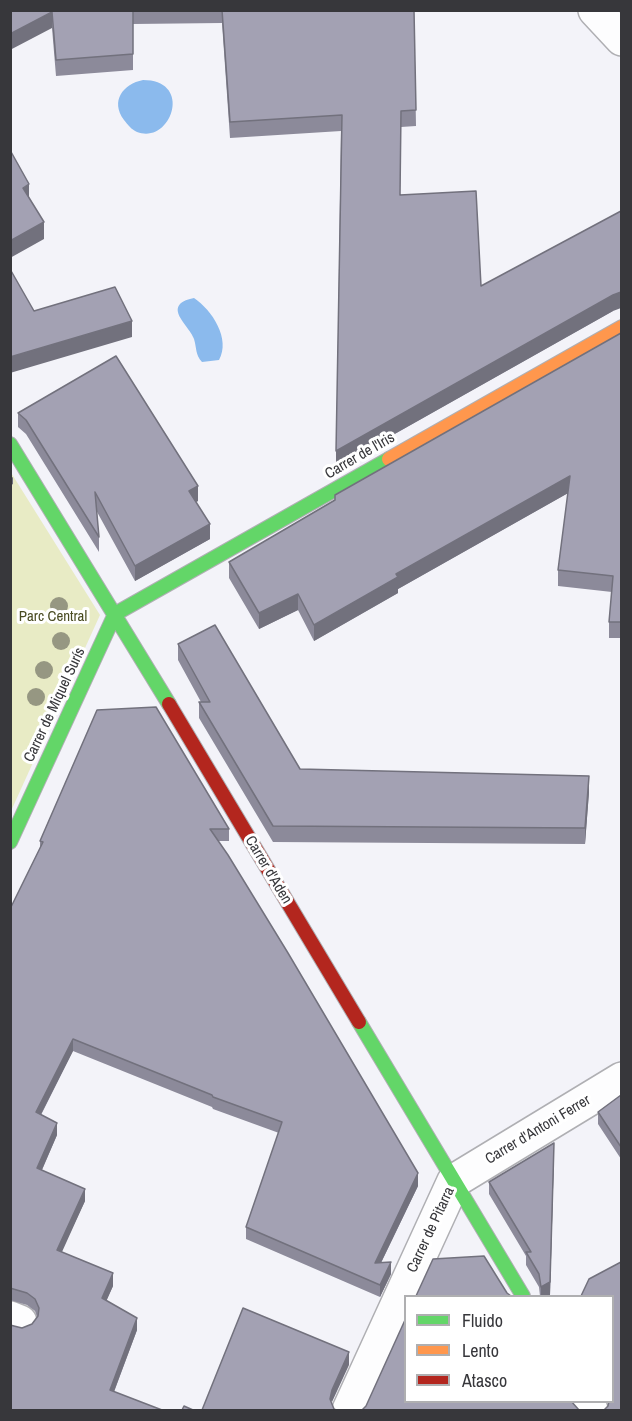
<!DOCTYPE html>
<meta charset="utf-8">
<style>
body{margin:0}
#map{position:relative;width:632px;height:1421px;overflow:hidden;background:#f3f3f9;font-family:"Archivo Narrow",sans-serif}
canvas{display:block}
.frame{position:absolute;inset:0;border:12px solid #37373b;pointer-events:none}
.legend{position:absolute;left:404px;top:1295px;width:210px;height:108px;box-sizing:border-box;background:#fff;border:2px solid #afafb1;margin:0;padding:8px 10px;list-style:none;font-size:18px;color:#37373b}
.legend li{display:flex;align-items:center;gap:12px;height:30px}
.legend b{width:30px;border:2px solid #afafb1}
</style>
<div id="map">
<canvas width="632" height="1421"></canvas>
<div class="frame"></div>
<ul class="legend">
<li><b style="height:8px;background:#63d668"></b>Fluido</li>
<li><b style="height:8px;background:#ff974d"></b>Lento</li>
<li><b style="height:8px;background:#b3261e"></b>Atasco</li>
</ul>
</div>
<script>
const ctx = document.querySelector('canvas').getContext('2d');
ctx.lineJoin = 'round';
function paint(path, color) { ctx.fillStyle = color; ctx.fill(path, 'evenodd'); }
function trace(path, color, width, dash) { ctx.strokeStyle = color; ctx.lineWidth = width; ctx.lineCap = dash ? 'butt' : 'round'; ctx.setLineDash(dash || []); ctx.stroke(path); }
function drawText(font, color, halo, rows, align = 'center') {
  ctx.font = font + ' "Archivo Narrow",sans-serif'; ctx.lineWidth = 6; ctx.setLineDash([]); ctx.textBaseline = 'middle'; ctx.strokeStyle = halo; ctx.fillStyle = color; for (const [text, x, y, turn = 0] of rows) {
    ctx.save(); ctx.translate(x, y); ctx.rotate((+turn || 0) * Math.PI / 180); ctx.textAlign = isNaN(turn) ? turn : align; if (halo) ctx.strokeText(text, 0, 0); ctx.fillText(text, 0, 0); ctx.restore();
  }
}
const green = new Path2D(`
 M10,471L100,615L11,811Z`);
const water = new Path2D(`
 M143,80C194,80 171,145 137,132C132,130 127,124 124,120C110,101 123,84 143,80Z
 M194,298C212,310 231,339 219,360L202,362C195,354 197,349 194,339C191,327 159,305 194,298Z`);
const street = new Path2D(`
 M595,10L622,39
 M10,1318L20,1322
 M585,1402L591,1410
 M349,1410L454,1181L622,1079`);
const fast = new Path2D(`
 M10,444L169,704
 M10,842L115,614L389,459
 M359,1022L523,1296`);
const slow = new Path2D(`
 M389,459L622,327`);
const jam = new Path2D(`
 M169,704L359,1022`);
const trees = [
 [59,606],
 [61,641],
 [44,670],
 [36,697]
];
const wall = new Path2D(`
 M10,10H414L416,126L401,127L400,195L481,286L613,311L336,467L341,131L230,138L222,23L133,24V70L56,76L52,28Z
 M621,333V638H609V622L612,592L558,586V570L568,493L398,589V593L314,641L298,610L259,629L229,578V562Z
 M18,413L198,501L196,502L210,539L135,581L96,510L99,537V552L26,434L18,427Z
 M178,644L300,769L589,792L585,844L273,842L199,718V702H201L178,660Z
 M97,710L229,829V841H218L418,1186L381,1263L391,1274L380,1297L246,1239V1227L279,1133L213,1109L212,1107L73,1051L41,1115L57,1135L42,1170L85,1201L61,1252L113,1286L106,1301L137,1330L114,1392L10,1410L22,1328L32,1324L37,1317L35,1311L27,1305L10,1300V909L40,848V841Z
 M621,1095V1159L598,1124V1112Z
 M554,1155L550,1295L547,1296H540L539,1287L526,1265V1256L489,1194V1182Z`);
const shadedWall = new Path2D(`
 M52,12V28L10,50V34Z
 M29,184V201L23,188Z
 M44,222V239L10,258V241Z
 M621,292V308L613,311L336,467V451L613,295Z
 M132,321V337L10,373V357Z
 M570,476V492L398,589V593L314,641V625L396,574Z
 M13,477V484L10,486V479Z
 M198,486V501L189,505V491Z
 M210,524V539L135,581V566Z
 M298,594V610L259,629V613Z
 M589,776V792L585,844V828Z
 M73,1039V1051L36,1124V1112Z
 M57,1123V1135L37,1181V1168Z
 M554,1155L550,1295L547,1296H541V1287Z
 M418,1173V1186L375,1275V1263Z
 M85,1189V1201L57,1263V1250Z
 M391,1262V1274L380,1297V1285Z
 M113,1273V1286L102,1311V1298Z
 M137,1318V1330L110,1402V1390Z
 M349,1352V1365L332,1402L330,1399L332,1390Z`);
const building = new Path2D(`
 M10,10H133V54L56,60L52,12L10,34Z
 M222,10H414L416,110L401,111L400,195L476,191L481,286L621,211V292L613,295L336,451L342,115L230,122Z
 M10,150L29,184L23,188L44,222L10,241Z
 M10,269L34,311L115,287L132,321L10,357Z
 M621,333V622H609L613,576L558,570L570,476L396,574L398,577L314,625L298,594L259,613L229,562L335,500V495Z
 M116,356L198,486L189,491L210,524L135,566L95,492L99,537L26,420L18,413Z
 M215,625L300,769L589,776L585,828L273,826L199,702H210L178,644Z
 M156,707L229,829H210L228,855L288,953L418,1173L375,1263L391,1262L380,1285L246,1227L282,1122L213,1097L212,1095L73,1039L36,1112L57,1123L37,1168L85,1189L57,1250L113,1273L102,1298L137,1318L110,1390L162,1410H10V1325L22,1328L32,1324L38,1316L39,1308L35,1299L27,1293L10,1288V909L43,842L40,841L97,710Z
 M621,1095V1147L598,1112Z
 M554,1143L550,1282L541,1287L539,1274L526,1252H531L489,1182Z
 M484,1256L507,1293L511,1296H416L433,1259Z
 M621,1262V1410H604L608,1406L609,1401H612V1296H581L589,1279Z
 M243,1308L349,1352L332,1390L330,1399L334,1409L336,1410H202Z
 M405,1320V1401H571L579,1410H362L366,1406Z
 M184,1406L193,1410H182Z`);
const streetNames = [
 ["Carrer de l'Iris",360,456,-30],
 ["Carrer de Miquel Surís",55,705,-65],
 ["Carrer d'Aden",268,870,59],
 ["Carrer d'Antoni Ferrer",538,1130,-31],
 ["Carrer de Pitarra",431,1230,-65]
];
const parkNames = [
 ["Parc Central",53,617]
];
paint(green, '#e8ebc5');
paint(water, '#8bbaed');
trace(street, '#afafb3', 36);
trace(fast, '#afafb3', 16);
trace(slow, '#afafb3', 16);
trace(jam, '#afafb3', 16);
trace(street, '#fdfdfe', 33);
trace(fast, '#63d668', 14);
trace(slow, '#ff974d', 14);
trace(jam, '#b3261e', 14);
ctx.fillStyle = '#969782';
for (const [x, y] of trees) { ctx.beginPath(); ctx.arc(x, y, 9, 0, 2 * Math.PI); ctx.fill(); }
paint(wall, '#8c8a9a');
paint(shadedWall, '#72717d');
paint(building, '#a3a1b3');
trace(building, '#72717d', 1.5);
drawText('15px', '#37373b', '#fff', streetNames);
drawText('15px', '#494b21', '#fff', parkNames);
</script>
